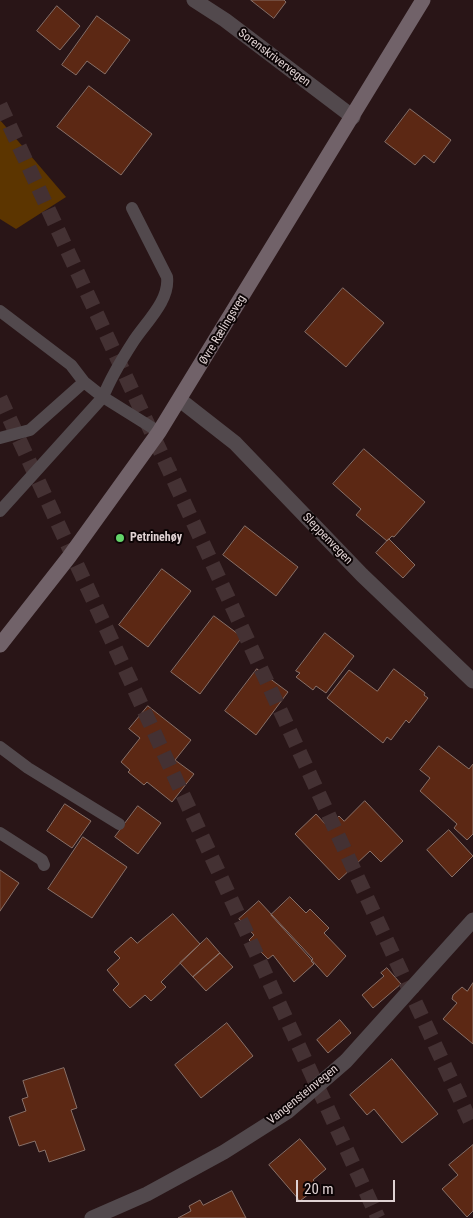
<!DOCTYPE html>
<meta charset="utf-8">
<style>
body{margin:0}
#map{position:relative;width:473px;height:1218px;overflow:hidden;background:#291517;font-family:"Roboto Condensed",sans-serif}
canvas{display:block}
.scale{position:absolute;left:296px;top:1180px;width:99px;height:22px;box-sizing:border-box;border:2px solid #e0d2d3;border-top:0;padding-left:6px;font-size:15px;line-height:18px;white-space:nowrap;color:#e0d2d3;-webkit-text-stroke:4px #0c0405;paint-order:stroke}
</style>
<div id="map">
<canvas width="473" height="1218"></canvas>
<div class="scale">20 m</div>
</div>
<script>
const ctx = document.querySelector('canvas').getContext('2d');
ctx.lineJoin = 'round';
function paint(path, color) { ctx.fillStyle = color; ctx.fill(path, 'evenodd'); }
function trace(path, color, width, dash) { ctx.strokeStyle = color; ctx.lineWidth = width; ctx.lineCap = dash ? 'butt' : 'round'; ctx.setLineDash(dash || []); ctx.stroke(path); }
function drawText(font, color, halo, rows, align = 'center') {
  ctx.font = font + ' "Roboto Condensed",sans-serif'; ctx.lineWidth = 4; ctx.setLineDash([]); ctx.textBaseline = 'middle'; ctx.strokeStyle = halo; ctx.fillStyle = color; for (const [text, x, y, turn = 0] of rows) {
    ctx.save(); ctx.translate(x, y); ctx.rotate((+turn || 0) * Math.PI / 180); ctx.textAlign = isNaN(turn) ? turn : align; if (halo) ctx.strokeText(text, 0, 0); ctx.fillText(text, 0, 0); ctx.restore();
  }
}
const green = new Path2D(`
 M0,120L66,197L16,229L0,219Z`);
const building = new Path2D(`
 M251,0H284L286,2L274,18Z
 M57,6L80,26L60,50L37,31Z
 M97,16L130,40L105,74L87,61L76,75L62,65Z
 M89,86L152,134L121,175L57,127Z
 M410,109L451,140L434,163L424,155L415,165L385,142Z
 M343,288L384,323L346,367L305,332Z
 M364,449L425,502L394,537L392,536L387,541L356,515L361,509L333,484Z
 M245,526L298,567L276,596L223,555Z
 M389,539L415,565L403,578L376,553Z
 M162,569L191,591L148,647L119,625Z
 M214,616L242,637L200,694L171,672Z
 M325,633L354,656L326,693L316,686L313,690L296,677L300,673L296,671Z
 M257,669L288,692L256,735L225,711Z
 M394,669L425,693L424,695L428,698L409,723L406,720L391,740L387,737L383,743L327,698L349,670L377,691Z
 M148,706L191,740L175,760L194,774L172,802L147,782L144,785L128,772L130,770L121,762L140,738L129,729Z
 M439,746L469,769L473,764V834L467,840L454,828L457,824L420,791L430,778L420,770Z
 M365,801L403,841L381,862L370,851L339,880L295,834L316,814L328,827L339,816L344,821Z
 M65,804L91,821L72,848L47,831Z
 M138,806L161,823L138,854L115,837Z
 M449,830L473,856L452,877L427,850Z
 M83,837L127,867L92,918L48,889Z
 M0,870L19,883L0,911Z
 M290,897L306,913L310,909L329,928L324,933L346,956L327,977L271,915Z
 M259,901L313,959L311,961L314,964L294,982L273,955L268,959L249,940L254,935L239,919Z
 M173,914L200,944L161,982L166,987L151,1001L145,995L130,1008L113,990L119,984L107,970L120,958L114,952L131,937L137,943Z
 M207,938L220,953L193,977L180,963Z
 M220,953L233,967L206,991L193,977Z
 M387,968L401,984L373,1008L362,995L384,976L381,973Z
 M473,983V1044L443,1019L457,1003L452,999L453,995L462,987L467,991Z
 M340,1020L351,1033L328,1053L317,1040Z
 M227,1023L253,1056L201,1098L175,1065Z
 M392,1059L438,1114L402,1143L374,1109L367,1115L350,1095Z
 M64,1068L77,1108L71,1110L85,1150L49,1162L45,1150L39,1152L35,1141L19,1146L9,1117L26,1111L22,1099L28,1097L23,1081Z
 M300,1139L326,1169L313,1180L319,1186L300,1201L269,1165Z
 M473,1145V1211L467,1217L442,1189L458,1175L449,1165Z
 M232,1191L246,1218H178L191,1211L189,1206L200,1200L203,1205Z`);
const highwayTunnel = new Path2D(`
 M0,105L473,1127
 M0,398L378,1218`);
const lane = new Path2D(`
 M0,311L71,365L84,382L103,397L159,432
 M0,438L30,430L84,382
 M0,511L103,397C111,377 122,359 133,342C145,323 170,301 167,277L132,208
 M0,747L28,768L119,824
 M0,833L42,860L44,865`);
const street = new Path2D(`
 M194,0L225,20L353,117
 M180,400L235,443L362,575L473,681
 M92,1218L147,1194L224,1152L287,1112L346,1061L473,920`);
const secondary = new Path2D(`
 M0,645L69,557L159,432L423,0`);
const markers = [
 [120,538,5,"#63d469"]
];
const streetNames = [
 ["Sorenskrivervegen",274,58,37],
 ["Øvre Rælingsveg",223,330,-59],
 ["Sleppenvegen",327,539,46],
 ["Vangensteinvegen",303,1095,-39]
];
const poiNames = [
 ["Petrinehøy",130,538]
];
paint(green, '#5c3500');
paint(building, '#5c2814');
trace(building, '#887068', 1);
trace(highwayTunnel, '#443133', 15, [15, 8]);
trace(lane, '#52494d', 12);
trace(street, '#52494d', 15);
trace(secondary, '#716269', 15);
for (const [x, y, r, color] of markers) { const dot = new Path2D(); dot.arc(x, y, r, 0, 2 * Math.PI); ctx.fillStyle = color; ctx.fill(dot); trace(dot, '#0c0405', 2); }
drawText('12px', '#e0d2d3', '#0c0405', streetNames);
drawText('bold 12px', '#e0d2d3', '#0c0405', poiNames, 'left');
</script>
